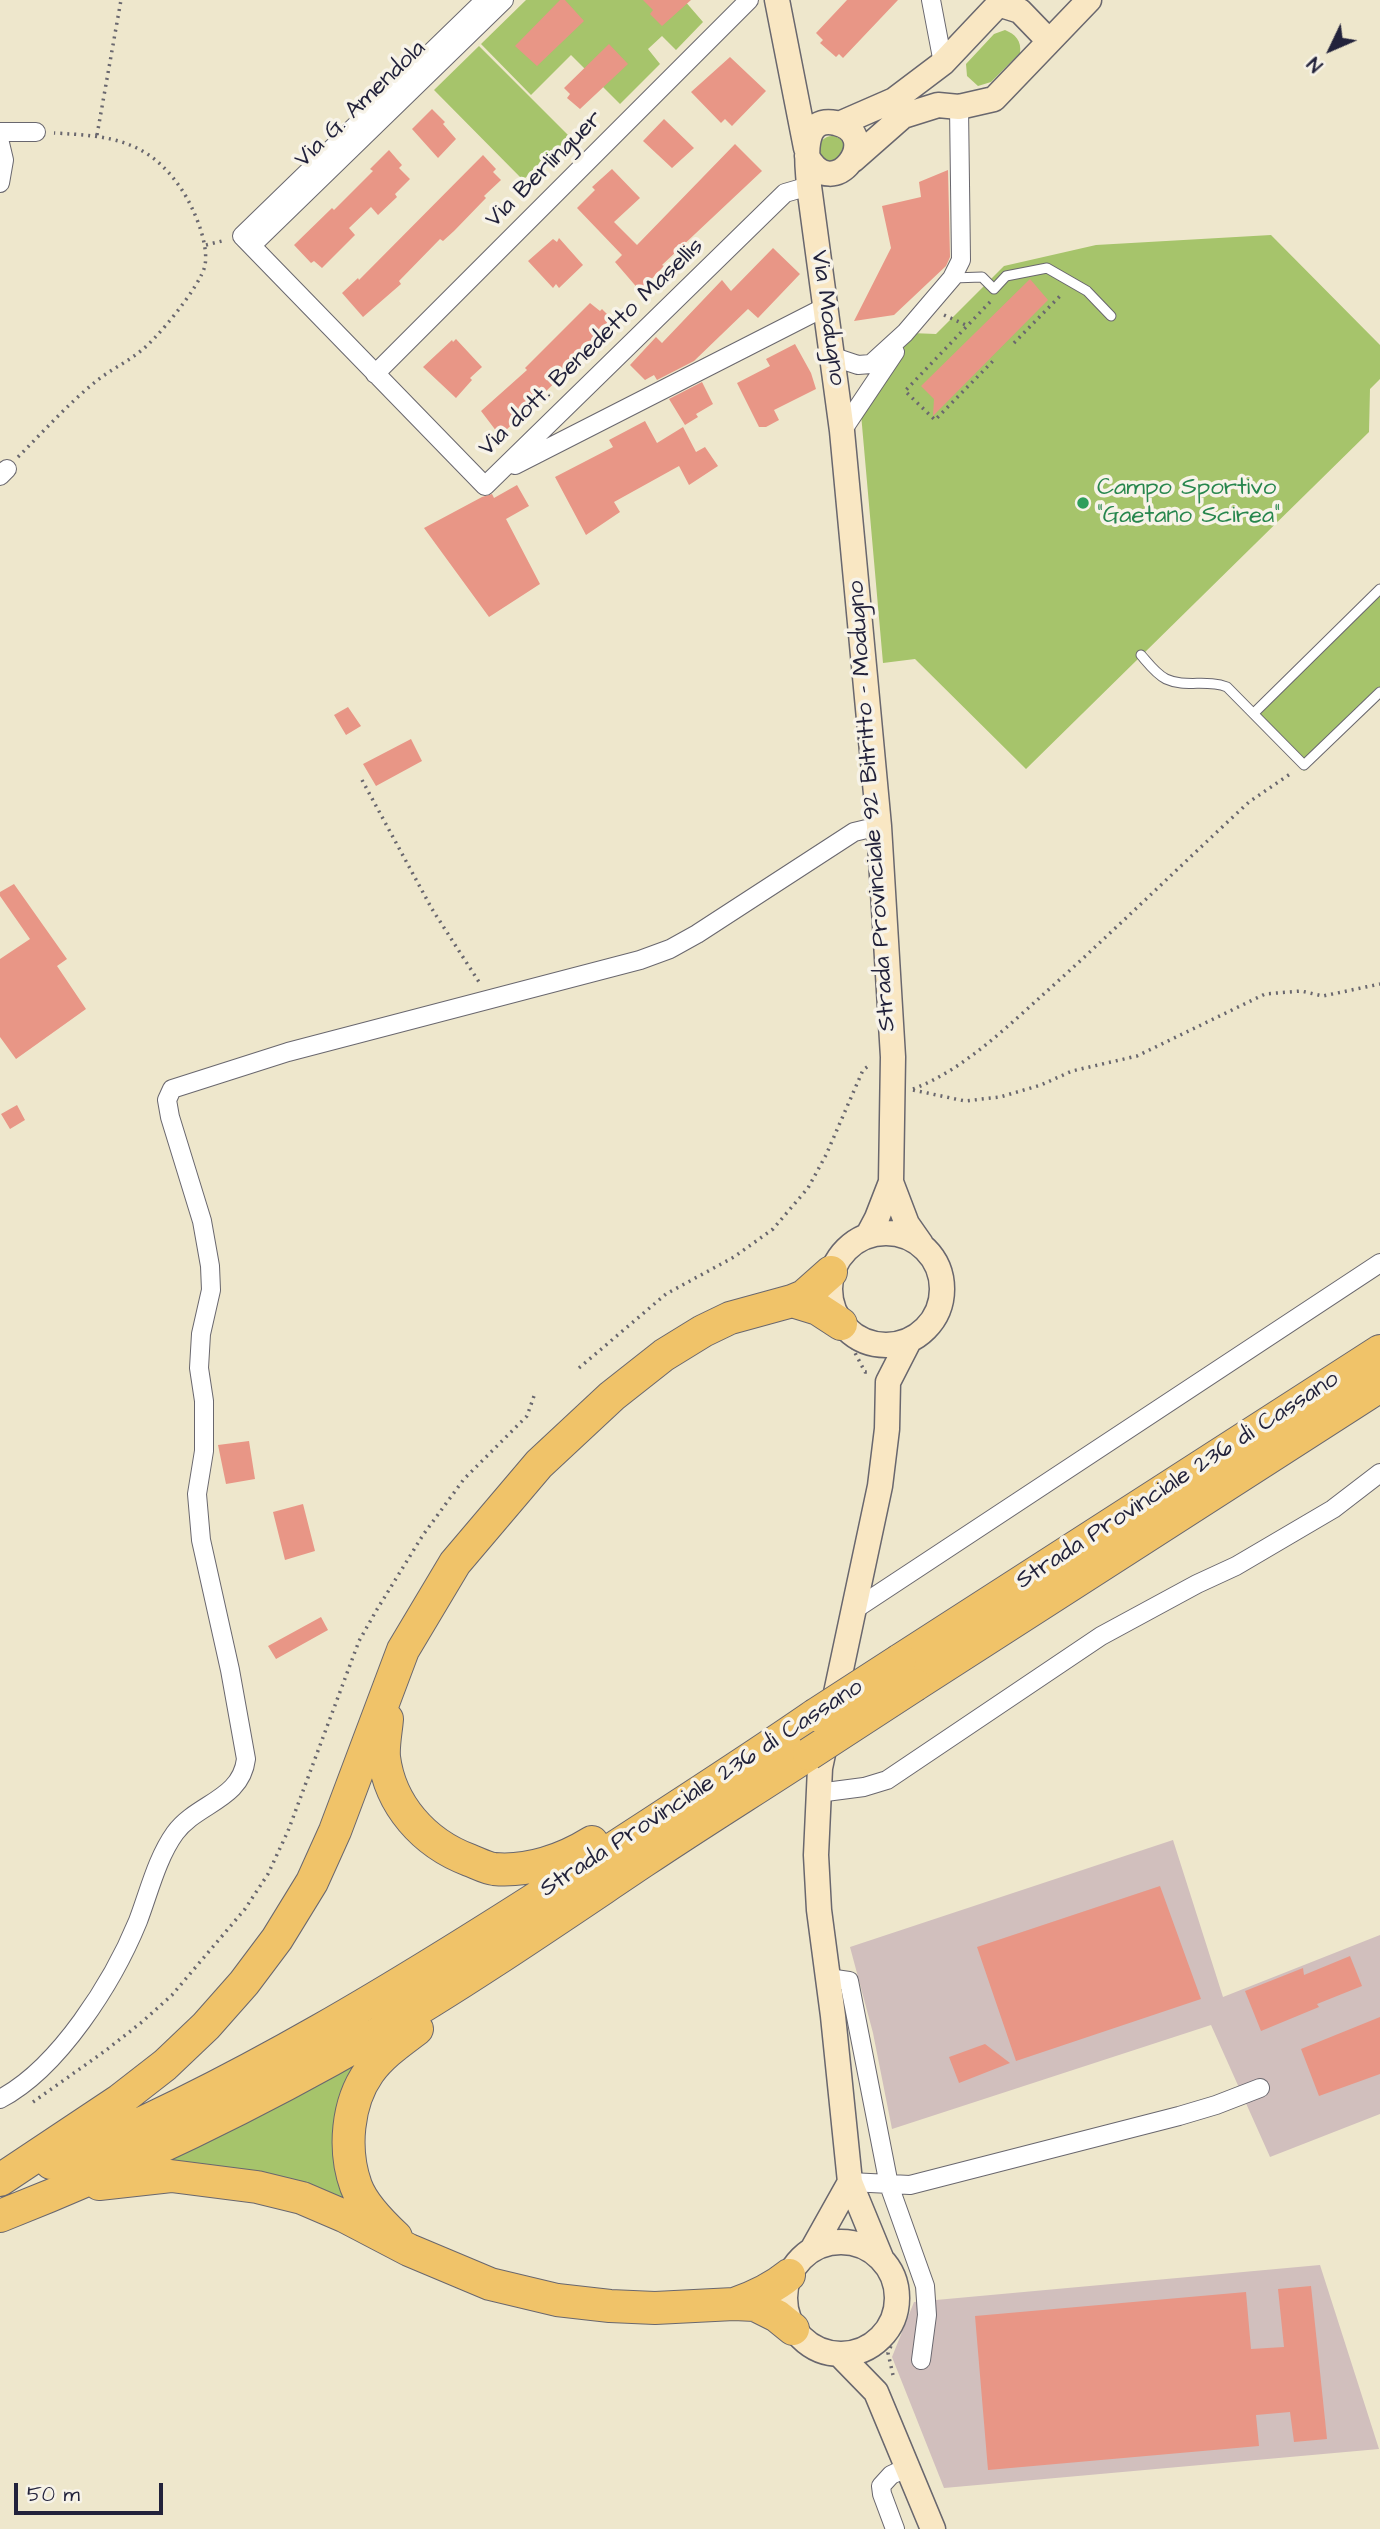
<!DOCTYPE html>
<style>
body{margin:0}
#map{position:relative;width:1380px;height:2529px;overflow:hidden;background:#eee7cc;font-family:"Architects Daughter",sans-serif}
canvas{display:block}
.north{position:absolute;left:1296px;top:14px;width:70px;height:70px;-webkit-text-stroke:5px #f7f3e8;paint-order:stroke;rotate:226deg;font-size:19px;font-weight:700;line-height:28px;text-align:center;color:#22223b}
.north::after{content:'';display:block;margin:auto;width:24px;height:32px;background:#22223b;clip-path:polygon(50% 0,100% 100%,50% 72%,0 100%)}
.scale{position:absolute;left:14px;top:2483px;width:149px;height:32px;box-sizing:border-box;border:4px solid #22223b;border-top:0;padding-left:9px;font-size:21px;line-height:24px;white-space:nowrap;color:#22223b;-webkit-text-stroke:5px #f7f3e8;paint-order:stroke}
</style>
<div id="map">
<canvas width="1380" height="2529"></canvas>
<div class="north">N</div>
<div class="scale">50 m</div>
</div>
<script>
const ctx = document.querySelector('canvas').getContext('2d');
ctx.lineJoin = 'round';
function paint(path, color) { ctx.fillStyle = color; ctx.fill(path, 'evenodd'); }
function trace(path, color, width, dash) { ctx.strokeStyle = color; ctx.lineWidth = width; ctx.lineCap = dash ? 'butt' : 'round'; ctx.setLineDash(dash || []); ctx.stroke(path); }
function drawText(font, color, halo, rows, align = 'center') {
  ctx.font = font + ' "Architects Daughter",sans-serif'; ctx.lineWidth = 7; ctx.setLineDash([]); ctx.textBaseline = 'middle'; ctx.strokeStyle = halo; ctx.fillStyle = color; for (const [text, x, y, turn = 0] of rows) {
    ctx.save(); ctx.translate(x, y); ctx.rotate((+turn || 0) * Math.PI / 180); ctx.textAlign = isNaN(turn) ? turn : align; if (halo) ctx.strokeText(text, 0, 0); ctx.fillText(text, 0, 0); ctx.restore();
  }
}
const industrial = new Path2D(`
 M1173,1840L1223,1997L1380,1935V2114L1270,2157L1211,2025L892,2129L873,2033L850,1947Z
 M1320,2265L1379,2449L944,2488L892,2357L914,2302Z`);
const green = new Path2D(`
 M526,0H684L703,22L676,50L662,36L648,49L660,64L620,104L571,55L531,95L481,44Z
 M1005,30C1015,34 1022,41 1020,53L991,82L978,86L967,76L966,64L994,34Z
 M479,46L579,146L565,159L554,150L523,180L434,90Z
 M819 149a13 13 0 1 1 26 0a13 13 0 1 1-26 0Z
 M1271,235L1380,345V379L1370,389L1369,432L1026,769L915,659L883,663L861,414L911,333L936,334L1004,266L1096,245Z
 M1380,592V699L1304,771L1252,719L1254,713Z
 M349,2065L354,2069L345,2201L168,2164L169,2159Z`);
const building = new Path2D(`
 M560,0H565L584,21L537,66L515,46Z
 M643,0H691L662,26L650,14L653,10Z
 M847,0H898L843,58L839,54L836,57L820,43L823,40L816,33Z
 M609,44L628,64L580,109L567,98L570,94L564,88Z
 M730,57L766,91L732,126L725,119L721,123L691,92Z
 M432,109L445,122L443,124L456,139L438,158L412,129Z
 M664,119L694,148L672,168L643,141Z
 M735,144L762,171L662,265L664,266L640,291L615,262L622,255L577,208L595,190L592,187L612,169L640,198L614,222L637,245Z
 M389,150L402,165L399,168L410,179L395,194L397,197L378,215L371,207L349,228L355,235L322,268L314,261L311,263L294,245L332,208L334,210L373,171L370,169Z
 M483,155L496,169L493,172L501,180L484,196L486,198L454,231L443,241L440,239L399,281L401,284L363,317L342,293L358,278L359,280Z
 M948,170L950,257L946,266L894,315L854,321L891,248L882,206L921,197L919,182Z
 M559,238L583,265L559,288L556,284L553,288L528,261L553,239L557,242Z
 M773,248L800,274L758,318L748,309L694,361L657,380L654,375L645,380L630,365L656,337L662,343L722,280L731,291Z
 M1030,279L1048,300L933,416L934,399L921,386Z
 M590,303L600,311L602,309L616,323L500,436L481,411L527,370L525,368Z
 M456,339L482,367L470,378L472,380L456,398L423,367L452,340L453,342Z
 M795,344L811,373L816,389L774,410L779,420L766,427H759L737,383L770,366L766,359Z
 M702,382L713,404L696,414L698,417L685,425L669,399Z
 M645,421L657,443L683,427L696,452L705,447L718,466L689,485L679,466L614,502L620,512L586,535L555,477L613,447L609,440Z
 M517,485L529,506L506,519L540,584L489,617L424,528L482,497L492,494L494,498Z
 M348,707L361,726L346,735L334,715Z
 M411,739L422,761L376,786L363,764Z
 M14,884L67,959L57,966L86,1009L16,1059L0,1037V959L30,939L0,896V892Z
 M17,1105L25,1120L10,1129L1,1114Z
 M249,1441L255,1479L226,1484L218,1445Z
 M303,1504L315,1551L285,1560L273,1512Z
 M321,1617L328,1630L276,1659L268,1646Z
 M1160,1886L1201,1999L1016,2061L977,1947Z
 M1350,1956L1362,1986L1317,2004L1319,2007L1261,2031L1245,1991L1303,1968L1304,1975Z
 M1380,2017V2074L1319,2096L1301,2049Z
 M985,2044L1010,2063L959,2083L949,2057Z
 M1311,2286L1327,2439L1294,2442L1290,2412L1256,2415L1259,2446L988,2470L975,2316L1246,2292L1251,2349L1284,2347L1278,2289Z`);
const path = new Path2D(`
 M97,135L121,0
 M206,245L226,240
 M990,302L905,391L935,420L995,359
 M944,315L968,326
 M1014,343L1063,293
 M18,457C43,432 67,405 94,383C108,371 124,364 138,353C155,342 202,284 205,265C209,244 194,208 182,190C148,139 110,136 54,133
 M362,780L432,909L479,982
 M913,1089C962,1071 1008,1026 1046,992C1115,930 1181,865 1249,802L1293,772
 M913,1090L965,1101L1000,1097L1041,1085L1072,1071L1137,1056L1265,994L1301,991L1323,996L1380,984
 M833,1248L848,1234
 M930,1338C956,1313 958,1282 942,1251
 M852,1347L865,1372H870
 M579,1368L666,1294L734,1257L773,1229L808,1188L826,1155L863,1070L871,1064
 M33,2102L105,2051L142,2022L172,1995L245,1909L268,1874L288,1831L359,1641L376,1611L423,1535L464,1479L527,1416L534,1396
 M801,2352L819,2361
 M893,2375L888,2353L907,2308`);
const lane = new Path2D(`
 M953,278L982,277L994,289L1006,276L1047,268L1087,291L1111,316
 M1141,655C1148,663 1156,674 1166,679C1185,688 1207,679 1227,687L1304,765L1380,692
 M1254,713L1380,589`);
const street = new Path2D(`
 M485,0L242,236L485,486L785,193L809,186
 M931,0L943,63
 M0,132H36
 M0,143L4,160L0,183
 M252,245L504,0
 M834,357L858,365L871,364L905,333L952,278L961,260L959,107
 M375,374L749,0
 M842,431L895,352
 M515,465L825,307
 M0,476L7,469
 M854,1610L1380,1263
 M818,1793L864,1787L887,1780L1101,1636L1197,1584L1236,1566L1333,1509L1380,1473
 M828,1978L849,1981L889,2185L925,2286L927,2315L921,2360
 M0,2099C59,2068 113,1982 138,1921C149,1892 157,1858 175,1833C197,1803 241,1800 246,1759L230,1670L201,1540L197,1494L204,1451V1401L199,1368L201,1334L211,1290L210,1266L202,1221L170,1117L167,1100L172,1089L288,1052L640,960L670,949L697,934L854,832L879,826
 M850,2182L910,2185L1179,2116L1216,2105L1260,2088
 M895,2529L882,2494L881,2486L891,2475L908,2467`);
const secondary = new Path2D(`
 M777,0L806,148
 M839,124L894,100L943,63L995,8L1001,5L1020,11L1049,41
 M807,156C833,206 885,135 836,123C798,115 808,165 809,186L842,431L879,826L893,1057L891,1182L877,1218L868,1235
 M853,160L903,116L938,105L959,107L994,99L1089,0
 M891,1182L907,1224L921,1244
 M830 1289a56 56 0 1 1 112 0a56 56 0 1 1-112 0Z
 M785 2298a56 56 0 1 1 112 0a56 56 0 1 1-112 0Z
 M813,2248L850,2182
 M882,2260L850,2182L833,2016L819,1910L816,1855L820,1768L880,1486L887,1429L888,1382L909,1341
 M840,2355L876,2392L933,2529`);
const highway = new Path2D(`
 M792,1301L818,1309L841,1324
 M900,1660L1380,1351
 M915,1685L1380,1386
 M387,1719C386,1731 383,1745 384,1757C390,1805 424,1843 469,1860C477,1863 486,1868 494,1869C528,1872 563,1860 592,1842
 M51,2163C237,2087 408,1981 577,1872C656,1820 737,1769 815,1715
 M0,2180L120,2100L165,2065L206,2026L244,1983L277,1939L312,1882L335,1831L403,1650L455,1563L539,1464L612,1396L664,1355L703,1331L730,1318L792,1301L804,1296L831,1272
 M99,2184L171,2176L257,2187L302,2198L344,2216L409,2250L490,2284L557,2300L610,2306L655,2308L734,2304L755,2305L777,2316L793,2329
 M0,2216C130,2165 256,2104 377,2034C469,1980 556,1920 644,1861C699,1824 754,1790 809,1754
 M396,2237C381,2223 363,2205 356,2186C343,2150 347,2103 369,2072C382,2054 400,2042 417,2029
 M734,2304C754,2297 772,2289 789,2275`);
const highwayBridge = new Path2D(`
 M815,1715L900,1660
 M809,1754L915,1685`);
const markers = [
 [1083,503,7,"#2e9e5b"]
];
const streetNames = [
 ["Via G. Amendola",361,105,-44],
 ["Via Berlinguer",545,170,-45],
 ["Via Modugno",827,318,82],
 ["Via dott. Benedetto Masellis",592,348,-44],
 ["Strada Provinciale 92 Bitritto - Modugno",873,806,-94],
 ["Strada Provinciale 236 di Cassano",1178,1481,-33],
 ["Strada Provinciale 236 di Cassano",702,1789,-33]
];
const leisureNames = [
 ["Campo Sportivo",1097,489],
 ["\"Gaetano Scirea\"",1097,517]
];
paint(industrial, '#d1bfbd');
paint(green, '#a6c46b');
paint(building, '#e89686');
trace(lane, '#69676e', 11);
trace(street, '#69676e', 20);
trace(secondary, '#69676e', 27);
trace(highway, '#69676e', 34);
trace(path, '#69676e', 3.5, [2, 5]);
trace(lane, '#fff', 9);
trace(street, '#fff', 18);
trace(secondary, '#f9e7c3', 24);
trace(highway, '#f0c369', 32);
trace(highwayBridge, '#69676e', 34, []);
trace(highwayBridge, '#f0c369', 32);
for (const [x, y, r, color] of markers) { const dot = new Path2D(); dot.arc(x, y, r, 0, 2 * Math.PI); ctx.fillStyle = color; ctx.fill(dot); trace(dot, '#f7f3e8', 2.5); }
drawText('24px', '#22223b', '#f7f3e8', streetNames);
drawText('24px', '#27864d', '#f7f3e8', leisureNames, 'left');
</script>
